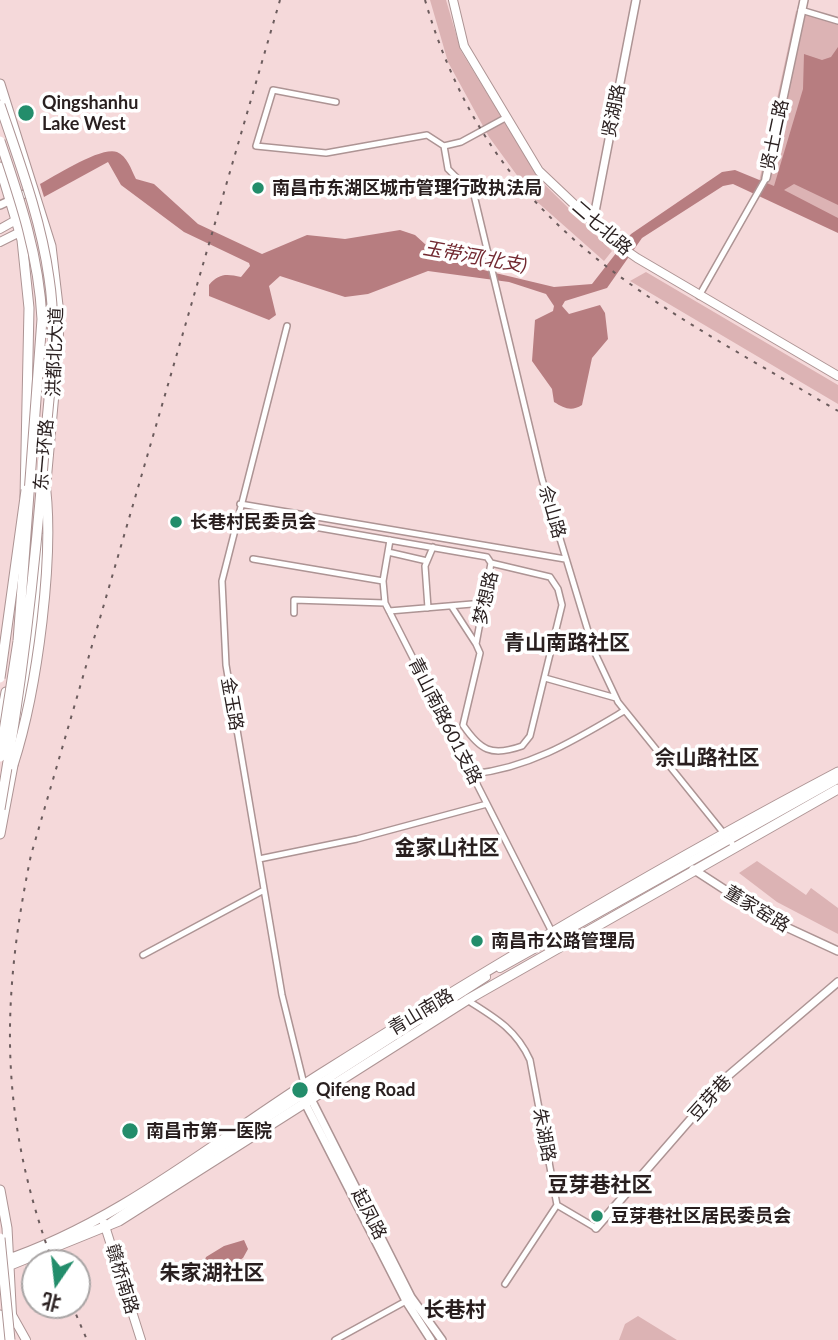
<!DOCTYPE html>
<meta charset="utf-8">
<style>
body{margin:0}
#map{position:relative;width:838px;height:1340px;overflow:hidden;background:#f5d9da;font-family:Lato,"Noto Sans SC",sans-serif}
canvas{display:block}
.north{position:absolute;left:21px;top:1249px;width:70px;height:70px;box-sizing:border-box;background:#fff;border:2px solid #a9a5a5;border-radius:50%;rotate:194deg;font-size:19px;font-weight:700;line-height:28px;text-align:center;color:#291f1f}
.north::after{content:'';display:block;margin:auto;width:24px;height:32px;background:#238d6b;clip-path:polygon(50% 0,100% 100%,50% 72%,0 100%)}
</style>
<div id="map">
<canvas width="838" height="1340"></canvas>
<div class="north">北</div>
</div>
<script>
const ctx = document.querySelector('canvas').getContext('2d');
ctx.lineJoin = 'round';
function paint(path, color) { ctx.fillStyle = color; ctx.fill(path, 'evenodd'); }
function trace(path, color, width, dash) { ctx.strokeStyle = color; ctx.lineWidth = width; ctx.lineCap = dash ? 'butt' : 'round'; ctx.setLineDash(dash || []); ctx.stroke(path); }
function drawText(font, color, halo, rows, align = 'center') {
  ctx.font = font + ' Lato,"Noto Sans SC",sans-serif'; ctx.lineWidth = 7; ctx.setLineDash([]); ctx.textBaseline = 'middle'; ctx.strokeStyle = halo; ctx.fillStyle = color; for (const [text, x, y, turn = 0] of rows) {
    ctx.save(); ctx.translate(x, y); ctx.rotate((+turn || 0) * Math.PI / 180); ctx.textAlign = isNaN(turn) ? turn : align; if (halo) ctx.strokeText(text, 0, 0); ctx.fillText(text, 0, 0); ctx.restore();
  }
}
const green = new Path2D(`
 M430,0H446L461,51L541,181L612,251L604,261L535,200L489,137L448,62Z
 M796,11L838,23V221L759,182Z
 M646,272L838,385V404L630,281Z
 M757,861L806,895L811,888L838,908V934L777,902L739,873Z
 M638,1316L677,1340H619L625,1324Z`);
const water = new Path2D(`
 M838,47V205L794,184L784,190L838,218V233L733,184L723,186L642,238L607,288L565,301L562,306L569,314L600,305L605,313L608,339L592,358L582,405C571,412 564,408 554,402L552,389L532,361L535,320L553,311L554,306L546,294L509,282L428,271L368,294L345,297L280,276L269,286L276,315L269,320L209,296V285C219,273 227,274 241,277L250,266L249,263L184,232L121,185L108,162L44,197L40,184C55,176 101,146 117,152C127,156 131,169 136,179L154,184L198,224L262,254L307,235L345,239L400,230L415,235L436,254L487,271L554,287L592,284L631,234L722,172L735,170L774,186L803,89L804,54L822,60L831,57Z
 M244,1240L248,1249L243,1258L222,1271L204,1263L206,1257L224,1246Z`);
const minor = new Path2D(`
 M801,10L838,21
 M336,102L273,90L256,146L326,153L427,135L444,146L448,169L474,195L542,479L594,651L618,702L734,846
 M444,146L461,142L507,117
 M699,296L766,178
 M287,326L222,581L226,665L282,995L304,1084
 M240,504L565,559
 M257,517L487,557L491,563
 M388,552L427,561
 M253,559L383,581L390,540
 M491,563L550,577L558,589L562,605L530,736L522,746C491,757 480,750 463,725L480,653L476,644Z
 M383,581L385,603
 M452,607L476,644
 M428,608L425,566L433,547
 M389,611L484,603
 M294,613V600L385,603L552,932
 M545,678L616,698
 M472,774C530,768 575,740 624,711
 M259,859L357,839L487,804
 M143,955L264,890
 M467,1000C494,1017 516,1029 530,1060L557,1205L505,1284
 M557,1205L596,1228
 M335,1340L406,1301`);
const tertiary = new Path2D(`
 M766,178L804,0
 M0,205L33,190
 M593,222L636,0
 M693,869L773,921L838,951
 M309,1095L411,1297L442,1340
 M303,1099L406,1301L431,1340
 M596,1228L729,1075L838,982`);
const secondary = new Path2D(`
 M453,0L464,46L539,171L614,242L637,258L838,376
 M0,229L16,220
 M0,242L20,232
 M500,968L838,779
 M173,1178L486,977
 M104,1223L141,1340
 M110,1223L178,1177
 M12,1315L26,1340`);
const primary = new Path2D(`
 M0,84L51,246L59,314L58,349L46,482
 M0,167L22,240L29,308L25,497
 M21,718L33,646L41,538
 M0,724L6,692
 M0,834L14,760
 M0,1190L7,1228L12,1324
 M0,1262C119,1223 217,1139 322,1073C490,967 662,865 838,772
 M8,1266L119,1221L467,1000L838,789`);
const trunk = new Path2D(`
 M0,1315L1,1340`);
const rail = new Path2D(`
 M425,0C492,230 648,298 838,411
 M53,1263C0,1119 0,1005 31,855L280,0
 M72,1305L87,1340`);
const primaryBridge = new Path2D(`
 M0,678L26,490
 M13,765C37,691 56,552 44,476`);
const trunkBridge = new Path2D(`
 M0,105C19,161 41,219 49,278C58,335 49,395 44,452C35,572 21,690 0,809
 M0,141C20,200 39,256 42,319L18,641L0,757
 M0,1238L10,1340`);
const markers = [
 [26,113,9,"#238d6b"],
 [258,188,7,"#238d6b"],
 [176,522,7,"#238d6b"],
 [477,941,7,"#238d6b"],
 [300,1090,9,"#238d6b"],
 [130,1131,9,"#238d6b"],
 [597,1216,7,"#238d6b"]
];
const poiNames = [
 ["Qingshanhu",42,103],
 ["Lake West",42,124],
 ["南昌市东湖区城市管理行政执法局",272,188],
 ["长巷村民委员会",190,522],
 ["南昌市公路管理局",491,941],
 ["Qifeng Road",316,1090],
 ["南昌市第一医院",146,1131],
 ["豆芽巷社区居民委员会",611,1216]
];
const streetNames = [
 ["贤湖路",614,111,-79],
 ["贤士二路",775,135,-78],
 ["二七北路",602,228,41],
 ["洪都北大道",55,352,-88],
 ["东一环路",44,455,-85],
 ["佘山路",552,512,74],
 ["梦想路",486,598,-77],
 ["金玉路",232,704,80],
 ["青山南路601支路",445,721,63],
 ["董家窑路",757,909,31],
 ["青山南路",421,1012,-31],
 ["豆芽巷",710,1098,-48],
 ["朱湖路",544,1135,79],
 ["起凤路",369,1214,63],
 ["赣桥南路",122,1279,73]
];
const waterNames = [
 ["玉带河(北支)",475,257,10]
];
const quarterNames = [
 ["青山南路社区",567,643],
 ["佘山路社区",707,758],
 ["金家山社区",447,848],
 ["豆芽巷社区",600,1185],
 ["朱家湖社区",212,1273],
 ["长巷村",455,1310]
];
paint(green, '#dcb3b4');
paint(water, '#b77d80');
trace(minor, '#ad9494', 8);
trace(tertiary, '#ad9494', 10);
trace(secondary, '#ad9494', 10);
trace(primary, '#ad9494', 11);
trace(trunk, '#ad9494', 11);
trace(minor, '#fff', 5);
trace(tertiary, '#fff', 7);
trace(secondary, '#fff', 8);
trace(primary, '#fff', 9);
trace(trunk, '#fff', 9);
trace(rail, '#6c5c5d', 2, [3.5, 7]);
trace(primaryBridge, '#ad9494', 11, []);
trace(trunkBridge, '#ad9494', 11, []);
trace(primaryBridge, '#fff', 9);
trace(trunkBridge, '#fff', 9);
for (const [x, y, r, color] of markers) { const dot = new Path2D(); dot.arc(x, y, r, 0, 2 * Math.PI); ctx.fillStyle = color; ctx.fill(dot); trace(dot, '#fff', 2.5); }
drawText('bold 18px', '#291f1f', '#fff', poiNames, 'left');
drawText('18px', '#291f1f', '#fff', streetNames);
drawText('italic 19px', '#722931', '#fff', waterNames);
drawText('bold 21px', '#291f1f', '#fff', quarterNames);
</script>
